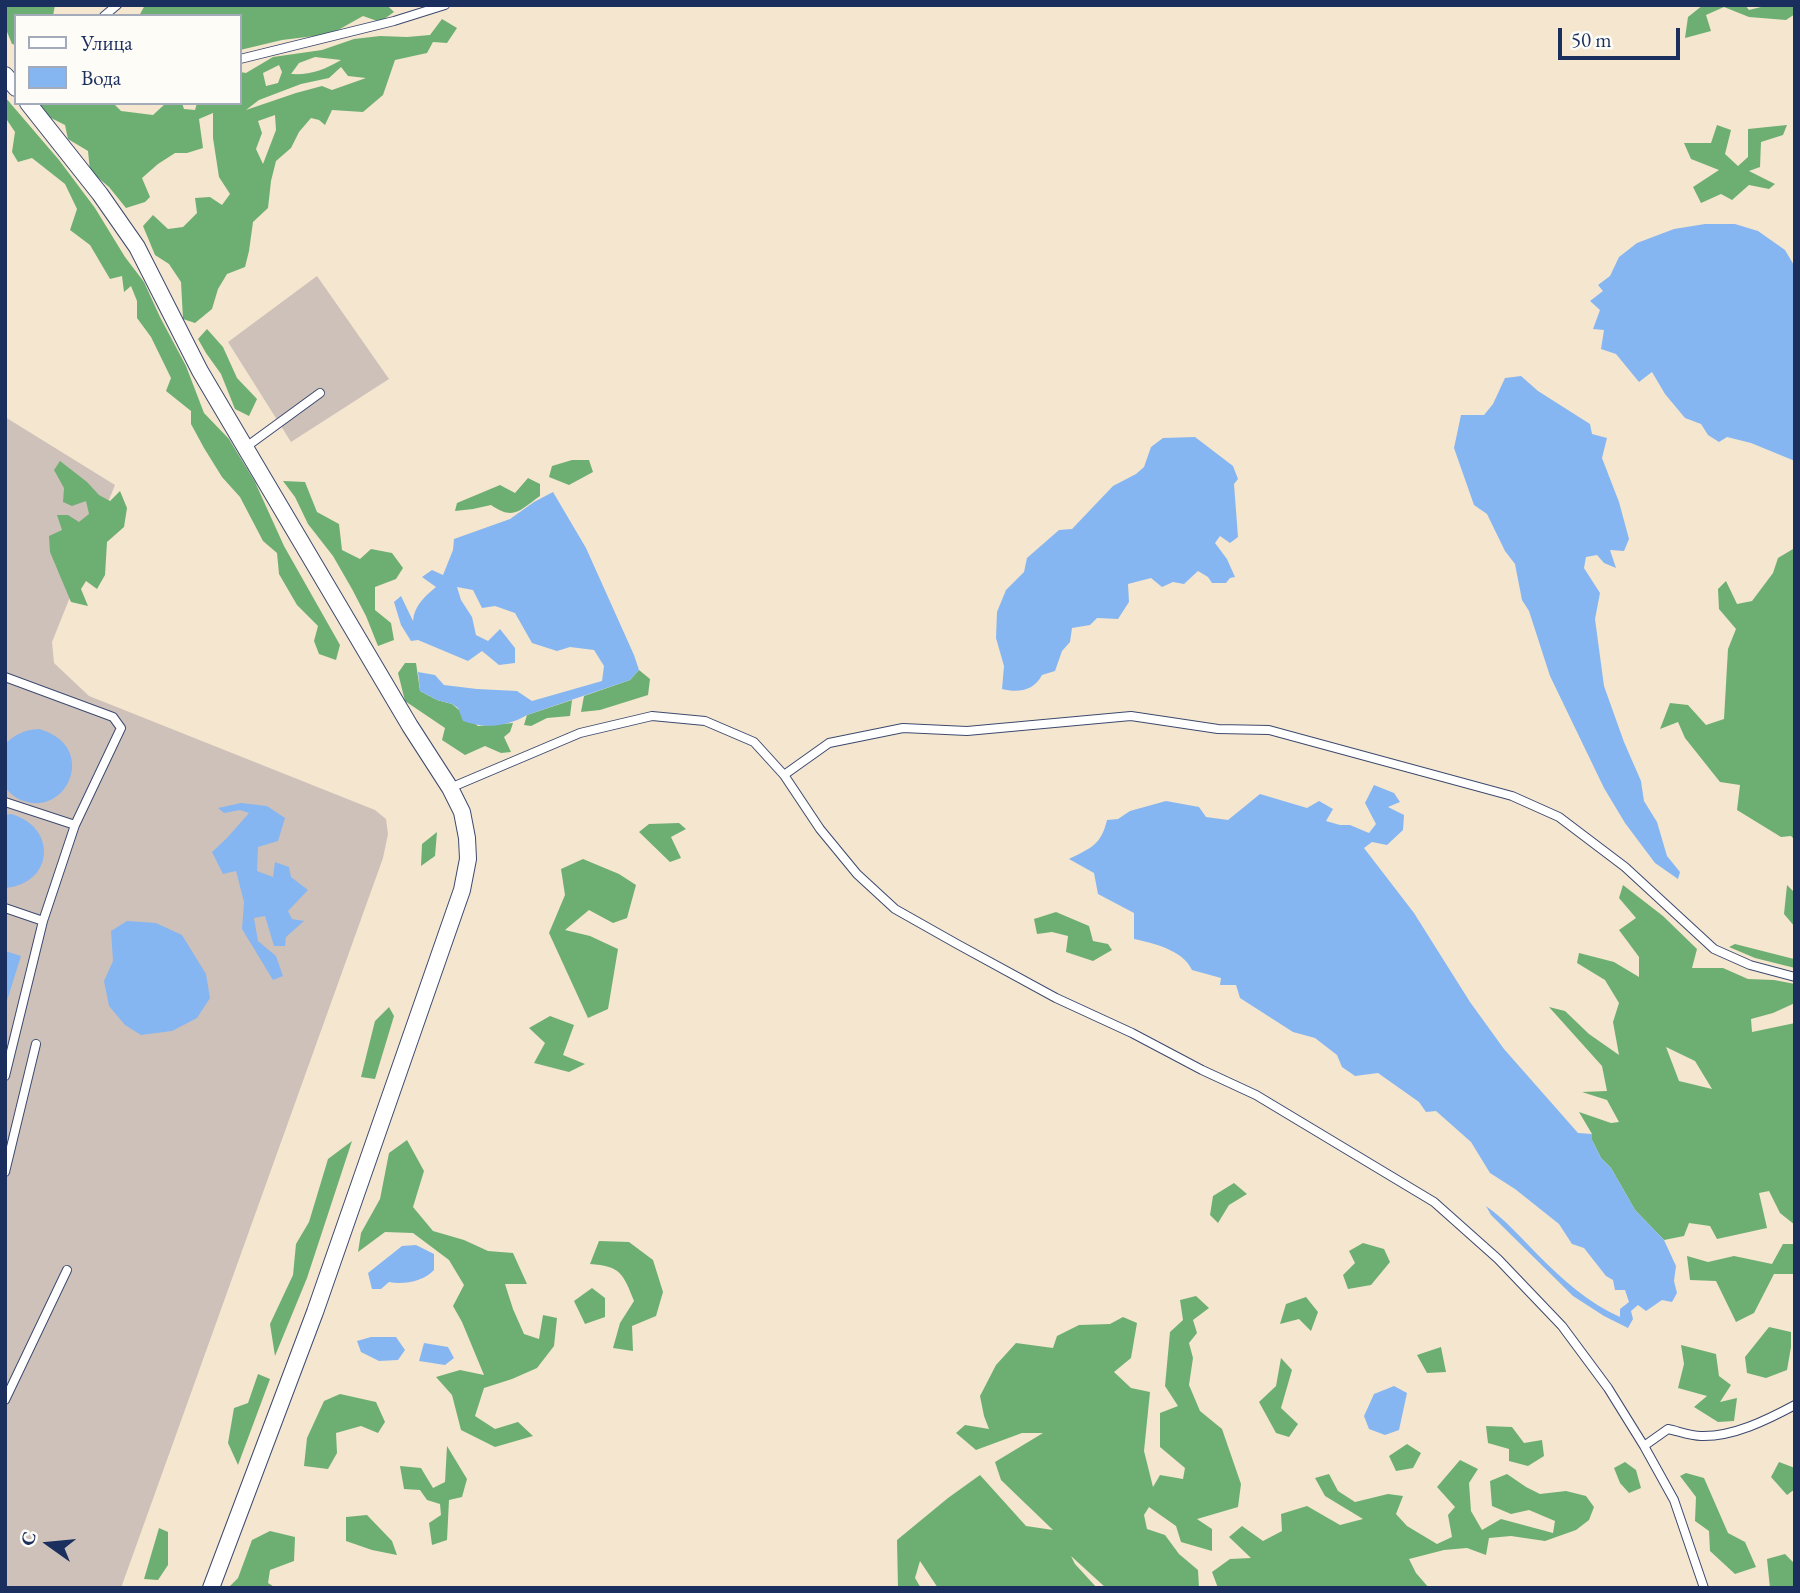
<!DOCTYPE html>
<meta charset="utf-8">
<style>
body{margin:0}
#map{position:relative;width:1800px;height:1593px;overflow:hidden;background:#f5e6cf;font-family:"EB Garamond",serif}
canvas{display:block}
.frame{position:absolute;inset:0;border:7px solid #1b2f5e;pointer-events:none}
.legend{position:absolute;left:14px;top:14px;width:228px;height:91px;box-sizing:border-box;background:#fdfcf7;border:2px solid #a3aaba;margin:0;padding:9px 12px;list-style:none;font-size:21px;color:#1b2f5e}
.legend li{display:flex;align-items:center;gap:14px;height:35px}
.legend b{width:35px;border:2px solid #a3aaba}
.north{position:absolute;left:14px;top:1509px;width:70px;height:70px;-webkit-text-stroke:5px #fdfcf7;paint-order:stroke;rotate:285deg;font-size:19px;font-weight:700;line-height:28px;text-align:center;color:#1b2f5e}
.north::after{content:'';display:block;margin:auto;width:24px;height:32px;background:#1b2f5e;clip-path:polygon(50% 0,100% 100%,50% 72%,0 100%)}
.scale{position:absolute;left:1558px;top:28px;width:122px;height:32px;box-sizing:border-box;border:4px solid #1b2f5e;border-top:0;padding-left:9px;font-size:21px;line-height:24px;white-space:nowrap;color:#1b2f5e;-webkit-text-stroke:5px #fdfcf7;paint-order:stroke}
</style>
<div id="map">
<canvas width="1800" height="1593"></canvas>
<div class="frame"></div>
<ul class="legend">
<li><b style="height:9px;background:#fff"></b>Улица</li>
<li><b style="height:19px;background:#86b6f1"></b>Вода</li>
</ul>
<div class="north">С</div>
<div class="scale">50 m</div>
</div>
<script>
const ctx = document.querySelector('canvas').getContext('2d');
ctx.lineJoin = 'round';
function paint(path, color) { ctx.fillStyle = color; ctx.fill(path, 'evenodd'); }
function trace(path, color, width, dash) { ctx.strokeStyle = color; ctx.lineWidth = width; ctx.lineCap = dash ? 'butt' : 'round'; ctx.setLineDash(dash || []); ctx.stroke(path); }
const industrial = new Path2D(`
 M317,276L389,379L291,442L228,342Z
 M5,417L115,485L52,642L54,663L89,696L375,810L386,819L388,834L383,858L121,1588H5Z`);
const forest = new Path2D(`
 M5,5H55L53,16H16V45L12,44L5,27Z
 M145,5H387L394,12L380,22L363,16L331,34L282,40L240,50V16H139Z
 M1703,5H1745L1749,10L1769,5H1795V14L1786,20L1749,17L1724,7L1706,15L1711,31L1685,38L1688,17Z
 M442,19L457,28L447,43L433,42L427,53L395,60L383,95L363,112L332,110L325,125L319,120L311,118L299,132L291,148L276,161L271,181L268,208L253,222L249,251L245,267L227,274L218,289L212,309L195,323L183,319L181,282L169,264L155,255L143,226L153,215L168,229L183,227L197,213L195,198L210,197L222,205L230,194L219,177L213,138V113L199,119L203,148L187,153H175L158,164L142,178L150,197L145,202L126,208L109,187L90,171L88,151L68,139L65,125L49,117L39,103H113L121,111L153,115L166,103H182L184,109L195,110L197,103H240V72L246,73L273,57L322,50L354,39L380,36L407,37L430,35ZM315,57L341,60C324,70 311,75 291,74L299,63ZM279,65L282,72L278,83L266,86L263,73ZM341,67L348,76L366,78L332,90L322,86L296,93L246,110L259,100L301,84L329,78ZM275,115L276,130L263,164L256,149L262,133L258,121Z
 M5,97L59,160L95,208L125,257L144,282L160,317L186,366L204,413L229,439L255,482L284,546L340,645L336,660L319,654L314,641L318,626L297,605L279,574L277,553L263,541L240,497L222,477L204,448L191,424V411L166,391L171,378L151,337L137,318V301L131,286L124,292L122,276L110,279L90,245L70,230L77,209L65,184L32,158L18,162L12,152L15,132L5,117Z
 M1717,125L1731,130L1725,154L1738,166L1748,157V129L1787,125L1783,135L1761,142L1760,167L1749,171L1775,184L1769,189L1749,185L1732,200L1721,194L1701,203L1693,187L1719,170L1691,159L1684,143H1711Z
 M207,329L223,347L237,378L257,399L249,416L235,409L221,374L206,353L198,339Z
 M572,460H589L593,472L569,485L549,477L552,466Z
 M60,461L87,482L99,495L110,501L120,491L127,508L124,527L107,542L105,575L97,589L86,581L81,589L88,606L71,602L50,552L49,536L62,530L57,515H68L79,522L89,514L86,501L72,506L63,502L64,488L54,470Z
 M528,478L540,484V496C520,510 514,521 491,505L473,509L455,511L457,503L500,485L515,493Z
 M283,481L305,482L317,512L339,524L342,550L360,559L371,549L392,553L403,568L396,579L375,587V610L391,623L394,640L378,646L366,616L352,589L333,556L308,524L295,497Z
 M1795,541V840L1791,836L1781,837L1737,810L1740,785L1720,782L1685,738L1678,722L1660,729L1670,703L1688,705L1706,725L1724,719L1728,649L1736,629L1719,609L1718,589L1726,581L1737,604L1752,601L1773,573L1778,558L1793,549Z
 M405,663H416L420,691L437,700L452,704L478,726L513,723L510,732L504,737L511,752L501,753L485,746L465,755L442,740L445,728L405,701L398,673Z
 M639,670L650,679L648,695L600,710L581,712L584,696L630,680Z
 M572,700L570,716L547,718L531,726L524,725L527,715Z
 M679,823L686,829L671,837L681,858L670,862L639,832L649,824Z
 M437,832L435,856L421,866L422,844Z
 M583,859L619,874L636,885L627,918L613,923L589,910L565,930L590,936L618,949L608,1009L588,1018L549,933L565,895L561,869Z
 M1623,885L1663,916L1697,949L1692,968H1723L1748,979L1774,980L1795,984V1003L1773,1013L1751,1019L1752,1032L1795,1023V1225L1780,1213L1769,1191L1759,1193L1767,1228L1717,1239L1710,1226L1689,1223L1684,1236L1664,1240L1635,1210L1611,1168L1601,1158L1592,1140V1134L1579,1112L1611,1123L1619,1122L1607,1100L1582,1092L1607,1091L1602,1066L1549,1007L1565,1011L1589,1034L1619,1055L1613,1022L1619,1003L1605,980L1577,963L1579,953L1614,962L1639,977V957L1619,930L1636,918L1619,898ZM1666,1047L1695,1061L1712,1089L1679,1081Z
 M1787,885L1795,893V927L1784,914Z
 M1056,912L1089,926L1093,941L1108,944L1112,950L1093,961L1066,952L1068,936L1052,932L1037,934L1034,919Z
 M1735,944L1794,959L1795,956V968L1755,958L1729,947Z
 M389,1007L394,1016L375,1079L361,1077L375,1021Z
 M550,1016L574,1025L563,1055L585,1064L569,1072L534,1063L545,1043L529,1028Z
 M407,1140L424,1171L413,1207L433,1231L464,1240L488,1251L513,1253L527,1284H505L513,1309L524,1334L539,1339L543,1315L557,1318L554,1346L537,1368L512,1379L484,1388L475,1416L495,1429L518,1422L533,1436L495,1447L461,1430L452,1395L436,1377L460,1370L484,1375L462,1322L453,1306L464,1285L449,1260L413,1233L385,1232L358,1252L361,1233L380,1199L389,1153Z
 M352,1141L307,1278L275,1356L270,1324L293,1275L296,1244L309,1222L328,1159Z
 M1234,1183L1247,1194L1229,1205L1218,1223L1210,1215L1213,1196Z
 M599,1241L629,1242L653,1260L663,1292L656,1316L632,1326L633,1351L613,1348L620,1323L634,1301C623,1273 620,1266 590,1264Z
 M1363,1243L1384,1249L1390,1262L1371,1285L1348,1289L1343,1275L1355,1263L1349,1251Z
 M1783,1244H1795V1274H1774L1754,1313L1736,1322L1716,1281L1690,1280L1687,1256L1708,1262L1734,1256L1772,1264Z
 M592,1288L605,1298V1317L585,1324L574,1301Z
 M1196,1296L1209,1308L1193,1320L1197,1333L1189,1343L1193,1358L1189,1385L1200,1411L1222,1429L1241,1484L1238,1507L1197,1519L1212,1529V1551L1181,1542L1176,1526L1149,1507L1144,1515L1147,1529L1165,1535L1179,1554L1198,1570L1199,1588H1106L1071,1556L1075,1564L1097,1588H938L920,1561L915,1578L921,1588H898L897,1540L948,1498L980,1475L1026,1526L1053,1530L1001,1480L995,1462L1043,1433H1022L976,1450L956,1433L965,1425L989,1429L984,1416L980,1396L996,1365L1016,1343L1053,1348L1057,1336L1079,1325L1110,1324L1123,1317L1137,1323L1131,1358L1114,1372L1131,1388L1150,1392L1144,1451L1153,1487L1160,1475L1183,1479L1185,1468L1160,1447V1413L1178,1406L1165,1386L1170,1332L1183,1320L1180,1300Z
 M1306,1297L1318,1312L1311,1331L1299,1319L1280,1324L1286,1304Z
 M1769,1327L1791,1332V1347L1787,1370L1766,1378L1747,1373L1745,1357Z
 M1681,1345L1716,1354L1719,1376L1731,1385L1720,1402L1737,1398L1734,1421L1718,1422L1694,1407L1707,1396L1678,1388L1684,1364Z
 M1441,1347L1446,1372L1427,1373L1417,1355Z
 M1281,1358L1292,1370L1281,1408L1298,1424L1289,1437L1276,1433L1259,1402L1276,1386Z
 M258,1374L270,1379L238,1465L228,1443L234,1408L248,1403Z
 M340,1394L376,1402L385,1422L378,1433L361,1426L336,1433L337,1453L328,1469L304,1466L307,1438L324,1401Z
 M1486,1426L1512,1427L1524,1443L1542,1440L1544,1456L1528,1466L1509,1461V1449L1488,1443Z
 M1407,1444L1421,1453L1413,1468L1396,1471L1389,1456Z
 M447,1446L467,1479L462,1497L449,1500L447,1540L432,1545L429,1523L441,1515L440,1504L427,1500L420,1490L404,1489L400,1466L421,1468L433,1488L445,1482Z
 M1460,1460L1478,1469L1469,1483L1471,1511L1482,1530L1501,1519L1553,1533L1555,1521L1529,1510L1511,1514L1492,1506L1490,1481L1507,1474L1526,1487L1540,1494L1566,1491L1586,1496L1594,1507L1589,1520L1576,1530L1545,1541L1511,1536L1489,1538L1486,1555L1467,1548L1444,1550L1409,1559L1416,1573L1429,1588H1218L1212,1572L1230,1559L1251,1558L1229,1537L1242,1526L1263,1541L1282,1531L1281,1514L1307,1506L1340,1525L1363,1519L1325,1496L1315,1478L1329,1474L1338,1491L1355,1502L1388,1494L1403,1496L1396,1514L1407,1526L1437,1544L1452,1537L1448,1515L1455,1507L1437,1487Z
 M1625,1462L1636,1470L1641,1488L1629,1493L1620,1483L1614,1468Z
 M1779,1462L1795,1468V1489L1787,1495L1771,1477Z
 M1686,1473L1704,1478L1728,1533L1745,1542L1756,1567L1735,1574L1710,1551L1709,1531L1695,1521L1696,1497L1680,1476Z
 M367,1515L392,1541L397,1555L372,1550L346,1541V1517Z
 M159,1528L168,1532V1565L158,1580L144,1579Z
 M270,1531L295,1537L294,1561L270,1570L268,1583L276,1588H228L238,1578L252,1540Z
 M1785,1554L1795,1564V1588H1770L1767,1559Z`);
const water = new Path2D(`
 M1705,224H1735L1758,231L1785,250L1795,267V461L1751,443L1727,437L1719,442L1708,435L1701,424L1685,418L1665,394L1652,372L1639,382L1616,354L1601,349L1604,330L1593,329L1600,310L1590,301L1603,291L1598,285L1610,276L1619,257L1637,243L1674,229Z
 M1521,376L1538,391L1590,424L1592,434L1607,438L1602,458L1619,502L1629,539L1624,551L1610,550L1616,568L1604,563L1597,555L1586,557L1584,568L1600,593L1595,619L1604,686L1624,742L1641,781L1644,801L1657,822L1667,856L1680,872L1678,879L1655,863L1625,823L1604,788L1550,676L1529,611L1522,600L1515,564L1505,551L1487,514L1474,505L1454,448L1461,415H1484L1493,404L1505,378Z
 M1195,437L1233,466L1238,479L1234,484L1238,537L1230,543L1220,536L1215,543L1227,559L1235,577L1230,578L1226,583H1212L1208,577L1198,571L1184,584L1173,582L1162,587L1151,578L1128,584L1129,602L1118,619L1097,618L1090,625L1072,628L1070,642L1062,651L1055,671L1042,675C1034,691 1018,693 1002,689L1004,666L996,638L997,612L1006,590L1024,572L1027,558L1059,530L1072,529L1113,486L1136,474L1144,467L1151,447L1163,438Z
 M553,492L586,548L634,655L639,670L630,680L527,715C507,727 484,729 463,721L458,708L452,704L437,700L420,691L418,672L435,675L444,685L477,689L517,691L532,701L602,681L604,666L594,650L570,647L557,651L532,643L515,613L495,606L482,608L473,590L457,587L461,600L472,617L476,635L488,641L500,629L515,648V663L499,665L482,651L468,661L418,640L411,641L401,625L394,602L401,596L413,621C414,606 425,596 436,587L422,577L432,570L443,575L453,550L454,539L510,519L534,502Z
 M39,729C97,745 70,813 27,802C18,800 11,795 5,787V744C16,734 24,730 39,729Z
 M1374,785L1394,793L1400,802L1388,807L1404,815L1403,830L1387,845L1372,842L1364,848L1414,913L1470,1002L1504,1049L1578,1133L1592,1134V1140L1601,1158L1611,1168L1635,1210L1664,1240L1676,1266L1674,1281L1677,1293L1672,1302L1662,1300L1646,1311L1638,1305L1631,1311L1633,1319L1628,1328L1604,1316L1573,1296L1491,1215L1486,1206C1507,1221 1520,1237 1538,1255C1562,1279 1588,1303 1620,1317V1309L1629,1302L1625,1290H1615L1613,1280L1606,1276L1584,1248L1572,1244L1559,1224L1515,1189L1490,1173L1471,1142L1436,1111L1426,1112L1419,1102L1378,1073L1355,1076L1342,1067L1337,1055L1315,1038L1293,1032L1240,998L1236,985H1220L1221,978L1192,970C1183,950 1153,943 1134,939V913L1098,894L1094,873L1069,859C1091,848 1101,845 1107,820L1118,819L1130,811L1166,801L1199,807L1206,817L1228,820L1260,794L1307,808L1319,801L1333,809L1326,821L1340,825H1350L1369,833L1376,824L1365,803Z
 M241,803L267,806L285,818L278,841L258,847L257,871L273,877L275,862L289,867L291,877L308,890L288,911L292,919L304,921L286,937L285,946H274L265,916L254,918L258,941L276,956L283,976L273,980L242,929L244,902L236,871L223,874L212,852L227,838L249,813L240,810L224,813L218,808Z
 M11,814C58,827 54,884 5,888V815Z
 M127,921L156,923L182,935L206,974L210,998L197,1018L172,1031L141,1035L125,1025L109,1006L104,981L113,961L111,931Z
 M5,951L21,956L5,1007Z
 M416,1245L434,1254V1270C424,1281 404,1285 389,1282L381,1289H372L368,1273L402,1246Z
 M371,1337H396L405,1350L398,1360L379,1361L361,1352L357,1341Z
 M424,1343L448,1347L454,1358L445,1365L419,1361Z
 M1394,1386L1407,1393L1399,1430L1385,1435L1369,1429L1364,1416L1374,1394Z`);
const lane = new Path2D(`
 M104,16L117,5
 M240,59L394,21L445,5
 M246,447L320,393
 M5,677L113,717L121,728L75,825L43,921L5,1076
 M784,775L829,743L903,728L967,731L1131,716L1218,729L1269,730L1512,796L1559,817L1625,867L1714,949L1750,965L1795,977
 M450,788L580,733L652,716L705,721L754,742L784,775L820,829L857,874L895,909L957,944L1056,998L1132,1033L1202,1070L1256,1095L1434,1202L1498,1259L1562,1326L1608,1388L1644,1446L1674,1500L1704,1588
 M5,802L75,825
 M5,908L43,921
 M5,1172L36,1044
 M5,1400L67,1270
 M1644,1446L1668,1429C1678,1431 1690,1436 1701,1436C1733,1437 1767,1420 1795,1405`);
const street = new Path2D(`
 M5,75L16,88
 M28,103L100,194L137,247L200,371L410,726L450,788L462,812L467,838L468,859L462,890L315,1312L211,1588`);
paint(industrial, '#cec1ba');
paint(forest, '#6daf72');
paint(water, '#86b6f1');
trace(lane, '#3c4a6f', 10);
trace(street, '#3c4a6f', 18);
trace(lane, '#fff', 8);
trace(street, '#fff', 16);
</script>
